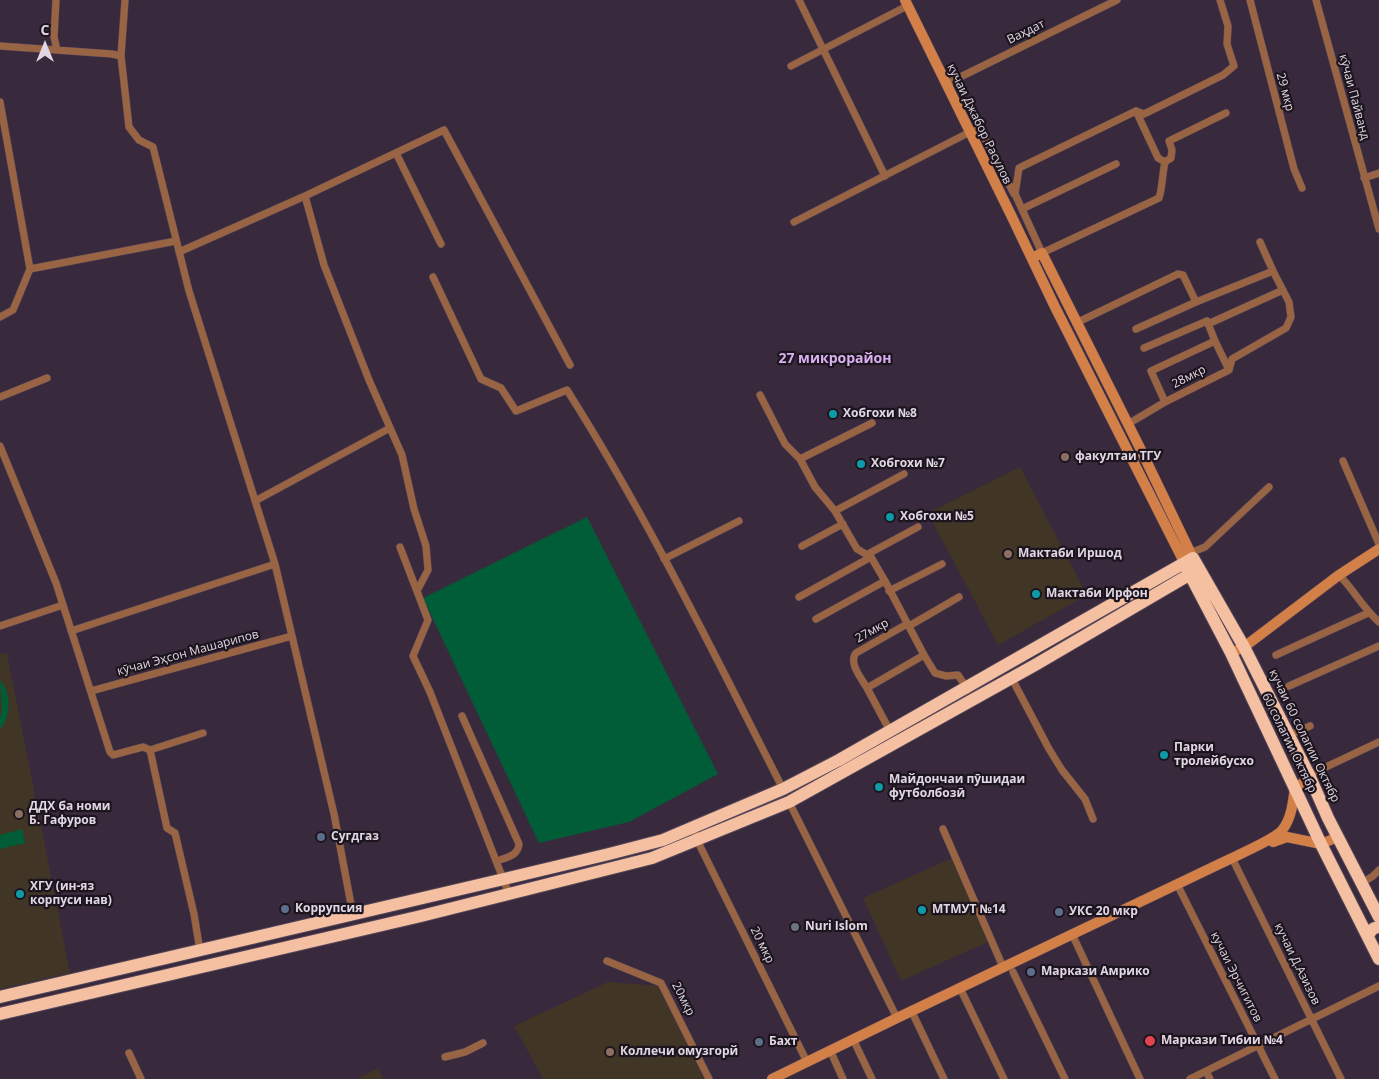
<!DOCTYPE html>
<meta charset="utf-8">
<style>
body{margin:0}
#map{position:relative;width:1379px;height:1079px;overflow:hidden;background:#39293d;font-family:"Open Sans",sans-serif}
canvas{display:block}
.north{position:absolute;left:20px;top:20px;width:50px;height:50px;-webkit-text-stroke:4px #1c151e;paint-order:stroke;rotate:0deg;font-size:14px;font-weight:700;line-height:20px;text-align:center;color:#e1d6e3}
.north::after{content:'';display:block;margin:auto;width:18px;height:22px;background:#e1d6e3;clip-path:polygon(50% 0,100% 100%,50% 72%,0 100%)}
</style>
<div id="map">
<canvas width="1379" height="1079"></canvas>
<div class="north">С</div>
</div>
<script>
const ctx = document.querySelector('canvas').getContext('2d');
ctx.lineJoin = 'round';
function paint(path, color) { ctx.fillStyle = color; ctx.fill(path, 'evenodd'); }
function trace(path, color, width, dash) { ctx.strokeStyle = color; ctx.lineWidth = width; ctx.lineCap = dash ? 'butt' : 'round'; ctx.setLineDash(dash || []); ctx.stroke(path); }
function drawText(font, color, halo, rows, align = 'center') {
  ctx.font = font + ' "Open Sans",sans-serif'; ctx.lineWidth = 4.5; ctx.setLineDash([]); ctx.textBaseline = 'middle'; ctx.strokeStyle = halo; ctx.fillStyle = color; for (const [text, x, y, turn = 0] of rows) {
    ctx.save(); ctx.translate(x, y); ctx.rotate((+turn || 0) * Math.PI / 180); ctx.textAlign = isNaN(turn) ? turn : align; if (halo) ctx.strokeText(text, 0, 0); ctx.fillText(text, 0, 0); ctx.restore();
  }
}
const education = new Path2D(`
 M1020,467L1087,595L998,645L928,513Z
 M7,653L70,973L0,989V654Z
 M952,858L990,941L901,981L863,898Z
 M608,982L661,986L704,1079H543L514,1026Z
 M378,1068L383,1079H357Z`);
const green = new Path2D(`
 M587,517L718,774L629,822L539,843L423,598Z
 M0,680C11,693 12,716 0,729V717L2,710Z
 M22,829L25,843L0,849V835Z`);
const street = new Path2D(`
 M56,0L54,37L57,50
 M125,0L121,56L129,127L139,140L153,147L189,291L275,564L334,814L353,915
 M799,0L885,176
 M1250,0L1288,146L1294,169L1302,188
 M1316,0L1379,229
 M0,46L112,54L121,56
 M791,66L907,6
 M946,84L1117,0
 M0,102L30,269
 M1136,111L1144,114L1223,75L1234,66L1227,44L1228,26L1220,0
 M396,153L441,244
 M1165,162C1162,175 1163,185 1159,198L1042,253L1015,194L1019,168L1136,111L1158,158L1165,162L1171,158L1172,150L1169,141L1226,113
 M1364,178L1379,173
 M305,196L324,265L369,380L402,455L414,509L426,546L428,570L417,591
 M1022,209L1116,164
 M794,222L970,132L980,129L1014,194
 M1260,242L1273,271
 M179,252L305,196L444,130L570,365
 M433,277L481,379L501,388L516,411L567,390C648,518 714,654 783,789
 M0,317L13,310L30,269L176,241
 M1076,323L1178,274L1183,275L1196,302L1136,329
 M1208,324L1283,290
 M1215,341L1229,370
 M1144,348L1207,321L1215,341L1151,371L1165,402L1229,370L1232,359L1286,328L1291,317L1289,302L1273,271L1196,302
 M760,395L785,444L800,459L815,487L835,511L857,549L871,557L885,581L924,655L935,673L946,676L958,675L968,690
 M0,397L47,378
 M1128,424L1165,402
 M0,446L56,583L110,752L113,755L143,747L150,750L167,828L175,833L194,914L200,951
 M800,459L872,423
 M1343,461L1379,544
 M255,501L390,428
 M835,511L904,474
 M802,546L843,524
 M400,547L428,620L413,656L430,692L509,894
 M1190,553L1205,547L1269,487
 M866,555L918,527
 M664,559L739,521
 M1339,575C1354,590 1363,608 1379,622
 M889,591L942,564
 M799,597L871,557
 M816,619L885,581
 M0,626L63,605
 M909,626L959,597
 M71,631L275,564
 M1276,655L1368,613
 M1011,677L1049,749L1062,770L1085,799L1093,819
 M1289,686L1379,646
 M867,688C862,679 848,663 856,653L907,624
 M91,691L292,636
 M462,716L519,844C518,856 507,857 497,861
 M890,731L867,688L924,655
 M1289,735L1310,726
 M150,750L203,733
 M1309,775L1379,742
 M789,802L897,1018
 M693,827L697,840L807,1062
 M943,829L1003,967
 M1232,858L1341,1079
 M1362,883L1373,876L1379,870
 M1177,884L1275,1079
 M1072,934L1140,1079
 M607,961L661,983L709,1079
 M1013,972L1065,1079
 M960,988L1004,1079
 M911,1010L944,1079
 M853,1039L872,1079
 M830,1050L843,1079
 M129,1053L141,1079
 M445,1057L465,1052L483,1043
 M1206,1071L1210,1079
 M1190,1079L1379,986`);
const secondary = new Path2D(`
 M905,0L1011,215L1055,307L1184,562
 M1032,258L1042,253L1141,450L1193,558
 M1231,653L1244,647L1339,575L1379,549
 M1273,842L1287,837L1321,844L1338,837
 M772,1079L897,1018L1232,858C1244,852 1277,838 1283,829C1292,817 1293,801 1295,787L1311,779`);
const highway = new Path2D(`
 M1186,567L1231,653L1321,844L1379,959
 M1368,937C1370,931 1372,928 1379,927
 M0,997L504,879L609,854L663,840L783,789L839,760L1193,558L1244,647L1309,775L1328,818L1379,917
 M0,1014L421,916L652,858L789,802L1035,665L1199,569`);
const markers = [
 [833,414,5,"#0f9aa8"],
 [1065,457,5,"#8d6e63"],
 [861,464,5,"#0f9aa8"],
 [890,517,5,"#0f9aa8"],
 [1008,554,5,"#8d6e63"],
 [1036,594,5,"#0f9aa8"],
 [1164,755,5,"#0f9aa8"],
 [879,787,5,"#0f9aa8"],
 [19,814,5,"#8d6e63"],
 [321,837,5,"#5c6f8a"],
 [20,894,5,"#0f9aa8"],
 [285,909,5,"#5c6f8a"],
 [922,910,5,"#0f9aa8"],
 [1059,912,5,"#5c6f8a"],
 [795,927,5,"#6b7280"],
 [1031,972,5,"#5c6f8a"],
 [1150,1041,6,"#e0444e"],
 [759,1042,5,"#5c6f8a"],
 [610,1052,5,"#8d6e63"]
];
const streetNames = [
 ["Ваҳдат",1026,32,-26],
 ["29 мкр",1285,92,75],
 ["кӯчаи Пайванд",1354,97,75],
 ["кучаи Джабор Расулов",979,124,64],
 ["28мкр",1189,377,-27],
 ["27мкр",872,631,-29],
 ["кӯчаи Эҳсон Машарипов",188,653,-15],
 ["кучаи 60 солагии Октябр",1304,736,64],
 ["60 солагии Октябр",1289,743,64],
 ["20 мкр",762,945,64],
 ["кучаи Д.Азизов",1297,964,64],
 ["кучаи Эрчигитов",1236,977,63],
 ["20мкр",683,999,63]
];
const poiNames = [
 ["Хобгохи №8",843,414],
 ["факултаи ТГУ",1075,457],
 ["Хобгохи №7",871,464],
 ["Хобгохи №5",900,517],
 ["Мактаби Иршод",1018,554],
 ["Мактаби Ирфон",1046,594],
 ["Парки",1174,748],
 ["тролейбусхо",1174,762],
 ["Майдончаи пӯшидаи",889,780],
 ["футболбозӣ",889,794],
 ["ДДХ ба номи",29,807],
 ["Б. Гафуров",29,821],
 ["Сугдгаз",331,837],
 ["ХГУ (ин-яз",30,887],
 ["корпуси нав)",30,901],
 ["Коррупсия",295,909],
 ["МТМУТ №14",932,910],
 ["УКС 20 мкр",1069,912],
 ["Nuri Islom",805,927],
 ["Маркази Амрико",1041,972],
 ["Маркази Тибии №4",1161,1041],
 ["Бахт",769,1042],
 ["Коллечи омузгорй",620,1052]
];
const neighbourhoodNames = [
 ["27 микрорайон",835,359]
];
paint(education, '#413526');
paint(green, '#005d38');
trace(street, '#544558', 8);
trace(secondary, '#544558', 11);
trace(highway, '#544558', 14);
trace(street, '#986443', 7);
trace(secondary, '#d37f48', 10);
trace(highway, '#f5c0a1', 12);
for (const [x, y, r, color] of markers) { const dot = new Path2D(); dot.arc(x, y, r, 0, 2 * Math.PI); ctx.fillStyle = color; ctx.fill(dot); trace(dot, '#1c151e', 2); }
drawText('12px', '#e1d6e3', '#1c151e', streetNames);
drawText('bold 12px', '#e1d6e3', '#1c151e', poiNames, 'left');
drawText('bold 14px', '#d9aff0', '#1c151e', neighbourhoodNames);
</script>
